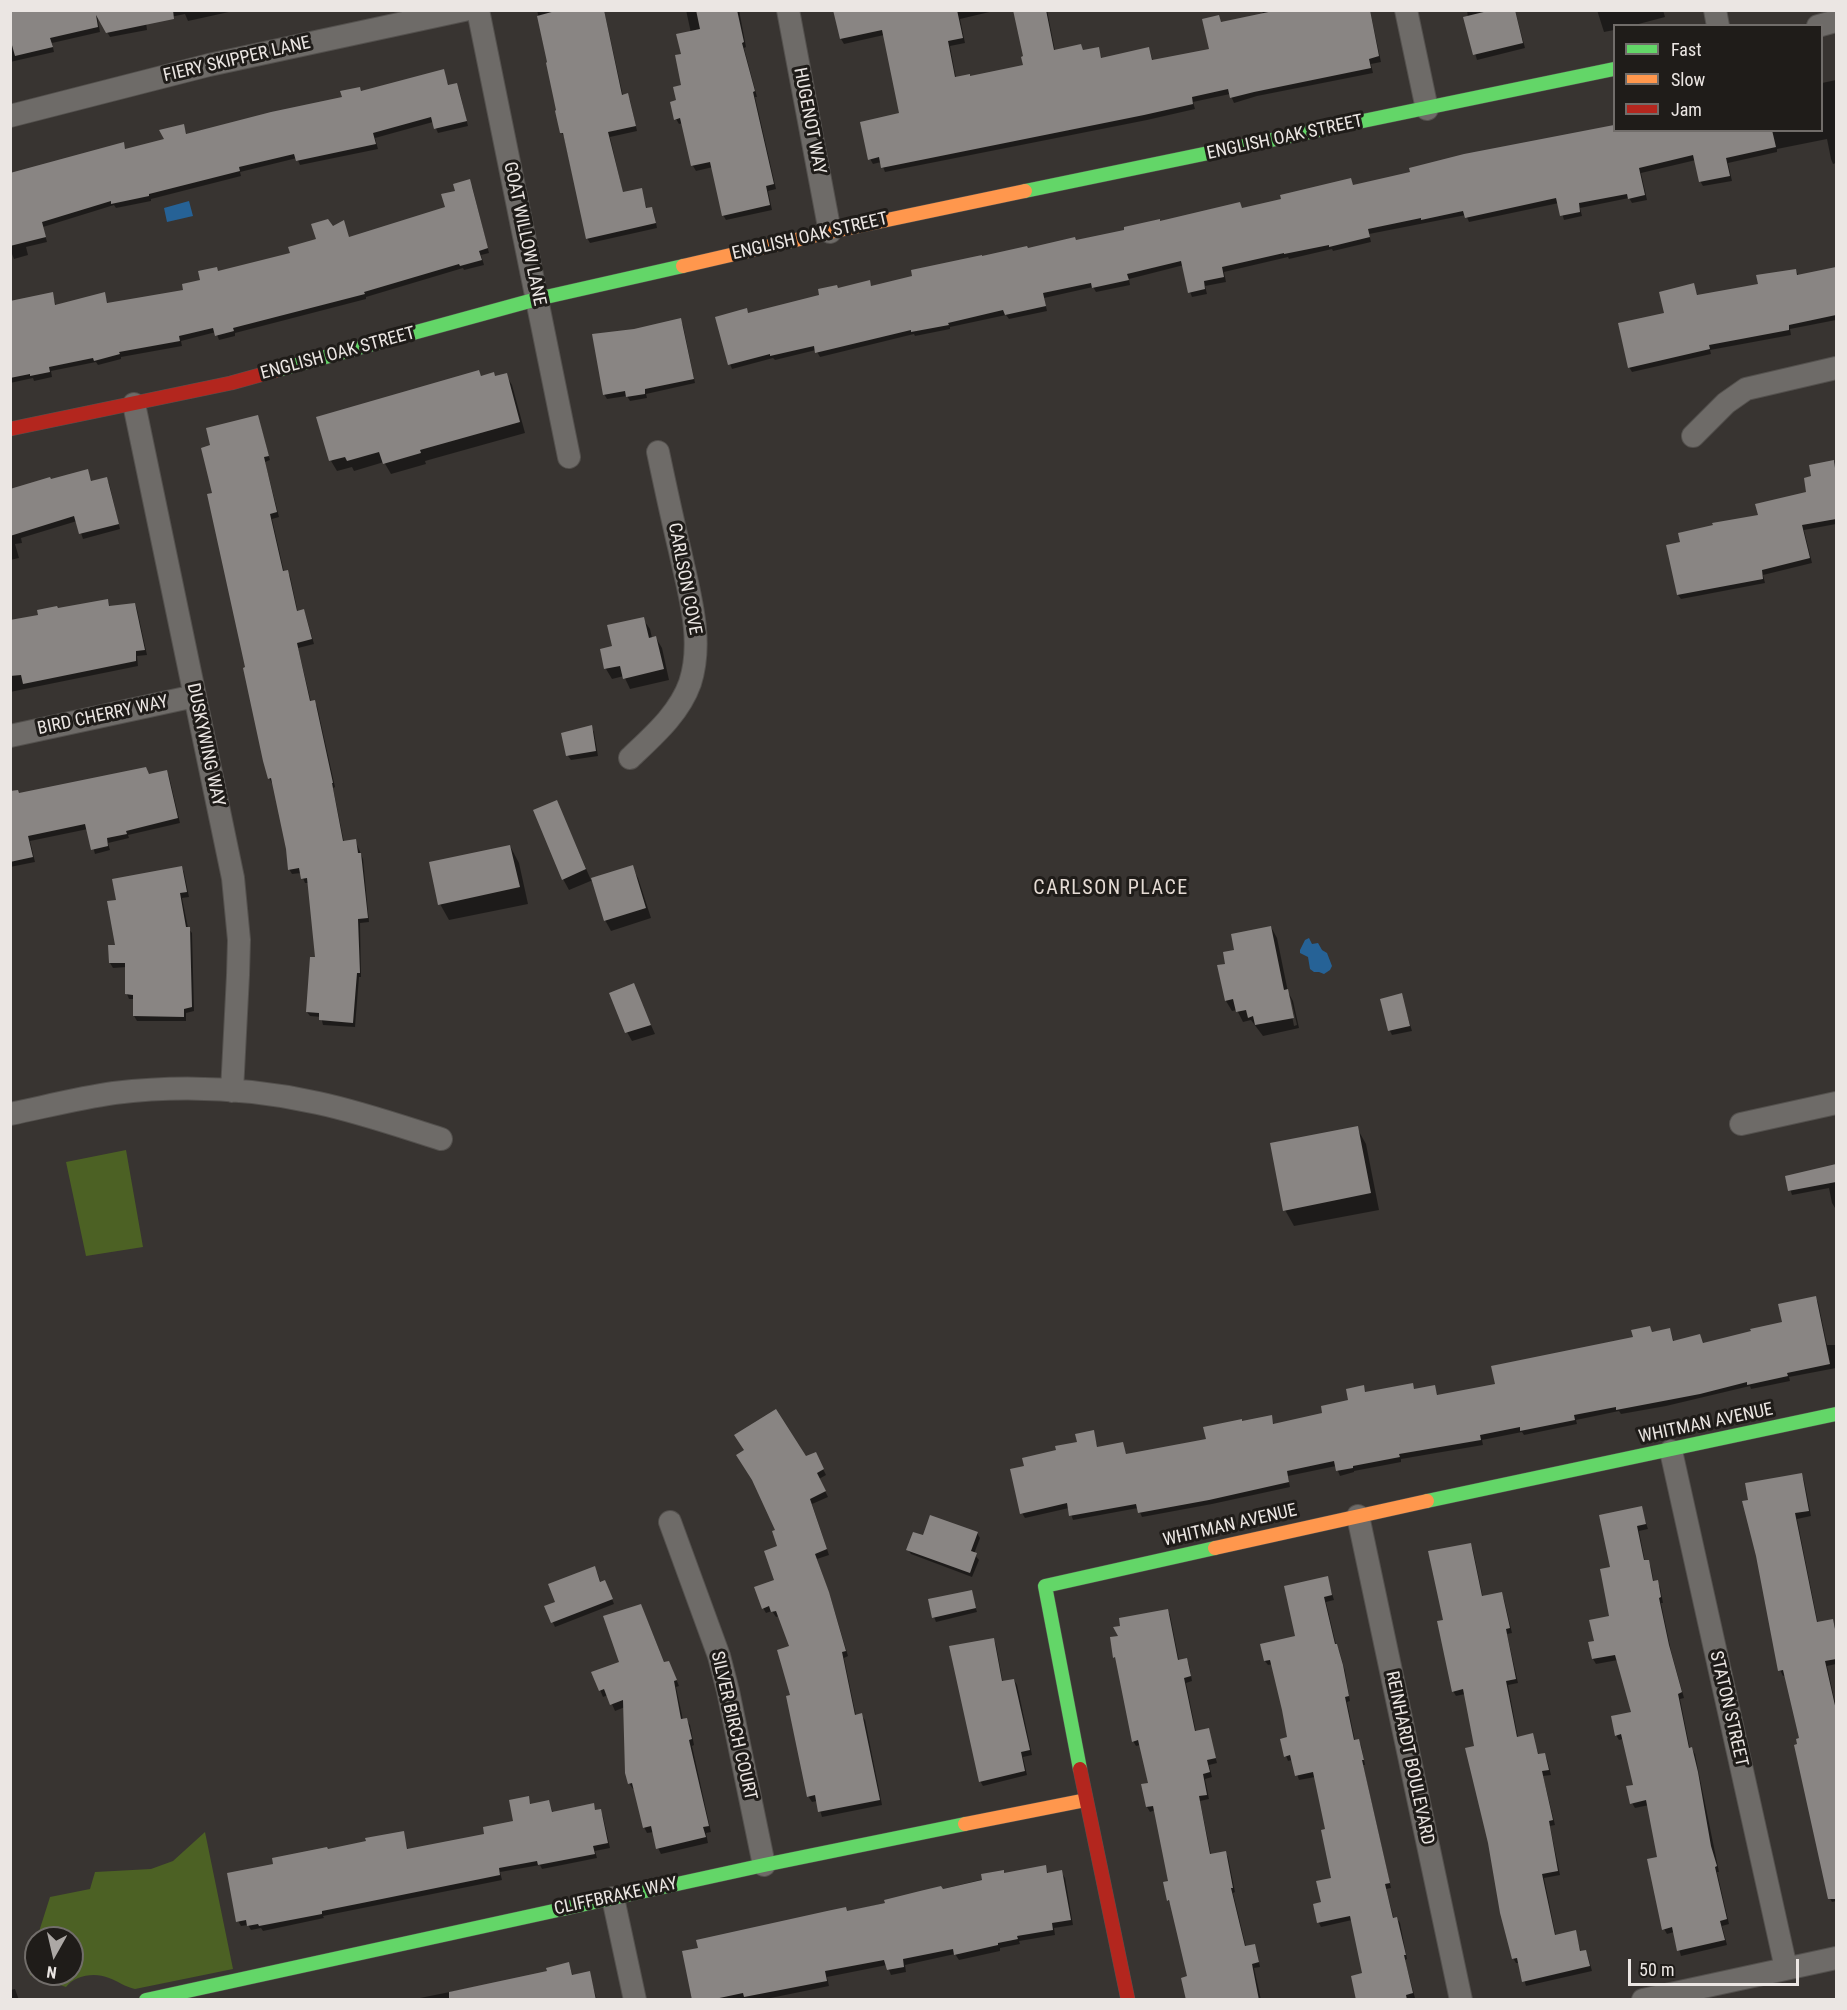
<!DOCTYPE html>
<style>
body{margin:0}
#map{position:relative;width:1847px;height:2010px;overflow:hidden;background:#383431;font-family:"Roboto Condensed",sans-serif}
canvas{display:block}
.frame{position:absolute;inset:0;border:12px solid #ebe6e3;pointer-events:none}
.legend{position:absolute;left:1613px;top:24px;width:210px;height:108px;box-sizing:border-box;background:#1f1c19;border:2px solid #716d6a;margin:0;padding:8px 10px;list-style:none;font-size:18px;color:#ebe6e3}
.legend li{display:flex;align-items:center;gap:12px;height:30px}
.legend b{width:30px;border:2px solid #716d6a}
.north{position:absolute;left:24px;top:1926px;width:60px;height:60px;box-sizing:border-box;background:#1f1c19;border:2px solid #716d6a;border-radius:50%;rotate:188deg;font-size:16px;font-weight:700;line-height:24px;text-align:center;color:#ebe6e3}
.north::after{content:'';display:block;margin:auto;width:21px;height:27px;background:#aca8a5;clip-path:polygon(50% 0,100% 100%,50% 72%,0 100%)}
.scale{position:absolute;left:1628px;top:1959px;width:171px;height:27px;box-sizing:border-box;border:3px solid #ebe6e3;border-top:0;padding-left:8px;font-size:18px;line-height:21px;white-space:nowrap;color:#ebe6e3;-webkit-text-stroke:4px #1f1c19;paint-order:stroke}
</style>
<div id="map">
<canvas width="1847" height="2010"></canvas>
<div class="frame"></div>
<ul class="legend">
<li><b style="height:8px;background:#63d668"></b>Fast</li>
<li><b style="height:8px;background:#ff974d"></b>Slow</li>
<li><b style="height:8px;background:#b3261e"></b>Jam</li>
</ul>
<div class="north">N</div>
<div class="scale">50 m</div>
</div>
<script>
const ctx = document.querySelector('canvas').getContext('2d');
ctx.lineJoin = 'round';
function paint(path, color) { ctx.fillStyle = color; ctx.fill(path, 'evenodd'); }
function trace(path, color, width, dash) { ctx.strokeStyle = color; ctx.lineWidth = width; ctx.lineCap = dash ? 'butt' : 'round'; ctx.setLineDash(dash || []); ctx.stroke(path); }
function drawText(font, color, halo, rows, align = 'center') {
  ctx.font = font + ' "Roboto Condensed",sans-serif'; ctx.lineWidth = 6; ctx.setLineDash([]); ctx.textBaseline = 'middle'; ctx.strokeStyle = halo; ctx.fillStyle = color; for (const [text, x, y, turn = 0] of rows) {
    ctx.save(); ctx.translate(x, y); ctx.rotate((+turn || 0) * Math.PI / 180); ctx.textAlign = isNaN(turn) ? turn : align; if (halo) ctx.strokeText(text, 0, 0); ctx.fillText(text, 0, 0); ctx.restore();
  }
}
const green = new Path2D(`
 M126,1150L143,1247L86,1256L66,1162Z
 M205,1832L233,1969L135,1989C125,1987 118,1981 109,1978C95,1972 75,1975 66,1987L30,1975L28,1967L36,1941V1974H72V1938H37L50,1897L90,1889L95,1872L151,1869L173,1861Z`);
const water = new Path2D(`
 M189,201L193,216L167,222L164,208Z
 M1309,938L1312,944L1318,943L1322,950L1327,953L1332,966L1330,970L1324,974L1319,972H1314L1310,969L1308,957L1300,953V950L1305,940Z`);
const shadow = new Path2D(`
 M10,10H238L188,21L185,14L146,22L147,30L110,37L97,15L100,32L52,43L54,52L10,62Z
 M537,10H604L623,96L627,95L630,100L637,131L610,137L623,193L641,190L647,209L652,208L654,213L657,228L590,243L587,238L564,137L562,133L549,63Z
 M686,10H739L746,47L744,48L757,97H755L776,189L768,191L772,210L726,220L723,215L713,167L696,171L693,166L683,123L679,124L676,119L678,101L682,86V55L691,33Z
 M835,10H998L960,19L965,43L950,46L956,78H970L1024,66V57L1015,10H1047L1055,51L1081,45L1083,50L1098,49L1102,59L1149,48L1153,61L1211,50L1218,17L1221,24L1263,14L1262,10H1370L1381,62L1371,64L1373,73L1257,96L1234,103L1230,94L1193,102L1195,109L1147,120L885,172L881,162L873,164L870,159L901,114L884,35L844,44L841,39Z
 M1467,10H1515L1525,48L1477,60L1465,19L1468,18Z
 M1597,10H1663L1665,17L1631,26H1614V30L1604,32Z
 M443,71L449,86L456,84L459,89L468,126L438,133L433,122L375,138L378,149L300,165L297,158L240,172L241,176L151,199V201L116,208L114,205L43,227L47,242L26,247L28,255L14,259L12,254L10,176L123,144L126,150L166,141L183,126L187,135L344,98L360,88L362,92Z
 M1836,80V163L1833,164L1831,159L1827,139L1777,149V152L1728,163L1732,181L1703,186L1700,181L1696,160L1641,173L1647,200L1632,203L1629,198L1580,208L1582,216L1564,220L1559,203L1469,222L1466,215L1369,234L1371,242L1333,251L1332,249L1289,259L1288,257L1224,272L1226,282L1205,286L1207,294L1192,297L1190,292L1184,265L1129,279L1130,285L1096,292L1093,287L1044,298L1047,311L1009,319L1006,315L950,327V329L915,336L914,334L820,357L816,350L775,360L773,358L732,369L730,364L749,315L821,296L838,289L869,282L872,287L1028,249L1076,242L1160,222L1243,210L1350,180L1353,187L1613,126L1614,130H1822V83Z
 M472,186L489,253L481,255L484,265L464,270L463,268L366,297V299L235,333V336L219,340L216,332L181,341L182,346L121,357V359L98,365L96,362L51,371L52,377L34,381L33,378L10,383V313L52,293L56,306L104,294L108,304L185,291L202,281L216,268L219,273L292,254L318,240L332,228L349,238L446,208Z
 M1836,268V320L1790,329L1791,335L1710,350L1711,354L1632,372L1629,367L1666,314L1693,285L1698,296L1759,285L1796,271L1799,276Z
 M680,320L683,325L695,383L646,394L647,398L630,401L627,396L607,399L604,394L634,330Z
 M479,372L482,377H495L506,375L512,385L525,433L425,461L426,464L391,474L384,462L354,471L352,467L337,471L331,461Z
 M258,417L270,460L265,462L279,517L272,519L284,572H287L290,576L298,613L304,611L306,616L314,644L298,648L311,702H314L317,706L335,787L333,788L344,842L355,840L363,859L369,922L360,923L361,977H359L355,1027L323,1025L321,1017L310,1016L307,1012L317,958L309,883H305L301,873L292,874L289,869L287,849L274,783H272L269,778L214,494L212,446Z
 M1836,461V524L1804,530L1812,563L1763,575L1765,583L1681,599L1678,595L1682,543L1759,516L1808,493L1813,478L1811,466Z
 M87,471L92,482L106,479L109,483L120,529L83,539L77,521L21,538L22,543L15,544L19,558L10,560V490Z
 M108,600L110,608L135,604L137,609L147,655L137,656L138,666L10,692V622L40,616L58,610Z
 M643,619L650,629L652,638H656L662,648L669,680L630,689L624,676L612,679L606,669L613,648Z
 M591,727L594,732L598,756L571,760L568,756Z
 M166,772L169,776L180,823L128,835L129,838L108,843L110,850L95,854L88,829L30,841L35,862L10,867V796Z
 M557,802L591,880L632,867L638,878L651,918L611,931L605,920L593,880L569,890L563,879Z
 M510,846L519,863L528,904L449,920L440,904Z
 M182,868L184,872L189,897L182,898L188,928L192,933L194,1011L186,1013V1021H137L134,1016V999H129L127,994V967L113,968L110,963L117,946L118,901Z
 M1271,927L1277,938L1288,992L1293,1001L1299,1028L1263,1036L1251,1020L1243,1022L1237,1010L1232,1011L1226,1001L1219,967L1227,965L1236,951ZM1288,995L1291,999L1297,1025L1294,1026Z
 M633,985L655,1034L632,1041L627,1032Z
 M1401,995L1412,1031L1392,1035L1390,1031Z
 M1357,1128L1366,1144L1379,1210L1294,1226L1285,1210Z
 M1836,1165V1208H1835L1832,1203L1829,1188L1792,1195L1786,1177Z
 M1815,1297L1818,1302L1827,1345H1836V1368L1789,1377L1790,1381L1751,1389L1750,1386L1666,1406L1621,1414L1619,1411L1576,1420L1577,1424L1524,1435L1522,1432L1482,1440L1483,1445L1401,1459V1462L1354,1471V1472L1340,1476L1336,1466L1288,1476L1290,1487L1212,1504L1142,1517L1138,1508L1073,1520L1069,1508L1025,1518L1022,1513L1026,1467L1078,1443L1093,1432L1098,1449L1122,1444L1127,1456L1207,1440L1242,1422L1271,1417L1274,1425L1324,1414L1350,1401L1363,1387L1366,1393L1412,1385L1415,1390L1434,1386L1438,1396L1496,1385L1635,1338L1649,1327L1652,1332L1670,1329L1674,1342L1700,1336L1704,1344L1783,1323Z
 M806,1458L818,1459L826,1475L819,1479L828,1497L812,1504L829,1555L817,1559L831,1599L848,1656L844,1658L856,1716L861,1715L865,1720L882,1805L822,1817L817,1801L812,1802L808,1796L792,1696L790,1647L779,1616L776,1617L772,1611L766,1613L763,1608L776,1580L779,1547L777,1531Z
 M1801,1474L1804,1480L1811,1516L1797,1519L1818,1624L1833,1621L1836,1630V1664L1827,1666L1836,1707V1901L1832,1902L1829,1897L1800,1739L1786,1675L1783,1676L1780,1670L1750,1501Z
 M1641,1508L1648,1529L1639,1531L1645,1562L1648,1561L1651,1567L1654,1583L1657,1582L1660,1587L1663,1603H1661L1671,1651L1684,1698L1680,1699L1690,1749H1692L1695,1754L1700,1779L1719,1872H1717L1729,1924L1722,1926L1727,1945L1681,1956L1674,1932L1667,1934L1664,1929L1659,1858L1649,1805L1635,1808L1632,1803L1634,1786L1623,1739L1619,1740L1616,1735L1633,1713L1618,1660L1596,1664L1593,1659L1590,1643L1595,1642L1611,1617L1612,1568Z
 M977,1533L980,1538L974,1554L979,1560L972,1577L911,1554L908,1550L924,1537Z
 M1471,1545L1473,1550L1483,1598L1501,1594L1504,1599L1512,1633L1507,1634L1518,1683L1508,1685L1518,1738L1532,1735L1539,1755L1544,1754L1547,1759L1551,1775L1543,1776L1555,1825L1550,1826L1560,1875L1544,1878L1556,1937L1575,1932L1581,1952H1585L1588,1956L1592,1971L1526,1986L1519,1963H1516L1513,1958L1465,1694L1456,1696L1453,1691L1445,1621Z
 M597,1572L601,1583L607,1586L614,1604L555,1627L546,1607L557,1603Z
 M1327,1578L1334,1600L1326,1602L1336,1645L1339,1650L1345,1671L1350,1701L1347,1702L1355,1741H1358L1361,1745L1365,1765H1363L1391,1888L1386,1889L1394,1919H1397L1400,1923L1407,1959L1405,1960L1415,1998L1408,2000H1358L1364,1974L1352,1920L1321,1927L1319,1923L1323,1903L1333,1879L1327,1830L1315,1777L1299,1780L1292,1760L1288,1761L1286,1756L1289,1738L1273,1664L1268,1665L1265,1661L1297,1637Z
 M971,1592L977,1612L936,1622L934,1617Z
 M641,1605L665,1664L672,1669L679,1686L676,1687L683,1720L686,1719L690,1725L694,1745L692,1746L711,1832L706,1833L708,1843L661,1854L658,1848L654,1832L647,1833L644,1827L635,1789H633L629,1783L625,1707L615,1711L608,1695L603,1697L593,1673L621,1663Z
 M1167,1610L1170,1615L1179,1661L1186,1660L1189,1664L1192,1681L1186,1683L1196,1732L1208,1729L1217,1763L1209,1765L1212,1777L1205,1779L1209,1799L1200,1801L1211,1855L1225,1852L1228,1857L1235,1892L1233,1893L1246,1947L1254,1946L1257,1951L1260,1967L1254,1968L1261,2000H1187L1189,1978L1171,1905L1168,1900L1170,1882L1155,1810L1150,1812L1147,1807L1150,1784L1140,1745L1136,1746L1133,1741L1118,1662L1115,1657L1120,1637Z
 M994,1640L996,1645L1003,1683L1014,1680L1017,1685L1032,1755L1023,1757L1027,1775L983,1786L980,1781Z
 M528,1798L531,1805L549,1802L553,1813L593,1804L596,1812L600,1811L603,1816L610,1848L595,1851L597,1858L542,1869L540,1865L500,1872L502,1880L323,1916L324,1918L263,1931L261,1928L251,1930L248,1925L241,1926L238,1921L274,1866L403,1833L408,1850L486,1835L515,1822Z
 M1045,1867L1049,1875L1061,1872L1065,1878L1073,1925L1054,1928L1055,1935L1019,1941L1020,1944L1000,1948V1951L959,1960L955,1954L905,1965L906,1972L891,1975L887,1965L827,1977L829,1986L761,2000H748L746,1998L738,2000H693L847,1912L1005,1874Z
 M569,1964L573,1976L589,1973L597,2000H420V1998L549,1972Z
 M15,1989L19,2000H10V1990Z`);
const building = new Path2D(`
 M10,10H173L174,19L106,33L96,15L98,27L50,38L53,47L15,56L10,38Z
 M559,10H604L622,95L628,93L636,126L608,132L623,192L642,188L646,208L652,207L656,223L586,239L563,133H560L555,111L556,110L546,63L547,62L537,16Z
 M696,10H737L744,42L742,43L755,91L753,92L774,184L766,186L770,205L722,216L710,162L691,166L680,118L674,120L670,102L676,100L673,87L681,85L675,55L681,54L676,34L700,29Z
 M833,10H957L963,38L948,41L955,77L970,74V76L1023,65L1021,57L1023,56L1013,10H1046L1054,50L1081,44L1083,50L1099,47L1101,58L1149,47L1152,60L1209,49L1202,19L1219,15L1221,22L1278,10H1370L1379,56L1369,59L1371,68L1254,92L1230,98L1228,89L1192,97L1193,104L1144,115L881,168L879,157L868,160L860,122L899,113L882,30L840,39Z
 M1492,10H1515L1523,43L1473,55L1463,17Z
 M444,69L448,85L457,83L467,121L434,129L431,117L373,133L376,144L296,161L294,154L239,167L240,171L149,194V196L111,204V201L42,222L46,237L10,246V173L124,142L125,149L164,139L159,130L184,124L186,134L271,112L342,97L340,91L360,87L361,91Z
 M1614,125V130H1772L1776,147L1726,158L1730,176L1699,182L1693,155L1639,168L1645,195L1628,199L1627,194L1579,203L1580,212L1560,216L1556,198L1465,218L1463,211L1421,220V218L1368,229L1370,237L1329,247V245L1284,254V253L1222,267L1224,277L1204,281L1205,289L1188,293L1181,261L1127,274L1129,280L1092,288L1091,283L1043,293L1046,306L1005,315L1003,310L948,323L949,325L911,332V330L815,353L814,346L770,356V354L728,365L715,317L747,308L748,313L819,295L818,289L837,285L838,288L870,280L871,286L912,276L911,270L982,255V256L1027,246L1028,248L1075,237L1076,240L1124,230V227L1160,219V221L1240,202L1242,208L1281,199L1280,195L1351,178L1353,185L1410,172L1409,168L1464,154Z
 M470,179L488,248L479,251L482,260L460,266L459,264L364,292L365,294L233,328L234,331L215,336L213,328L179,336L180,341L119,352L120,354L94,361L93,358L49,367L50,372L30,376V374L10,378V301L53,292L55,305L105,292L107,303L183,290L182,284L200,280L198,271L217,267L218,271L290,253L288,247L316,239L311,224L328,219L333,226L344,220L349,237L445,207L441,194L455,191L453,184Z
 M1836,267V315L1789,325V330L1709,345L1710,349L1628,368L1618,323L1664,313L1659,292L1694,283L1697,295L1758,284L1756,275L1796,269L1797,275Z
 M681,318L694,379L645,389V394L626,397L625,391L603,395L592,334L634,329Z
 M479,370L481,376L494,372L495,376L507,373L520,422L420,450L421,453L383,464L379,452L347,461L345,457L329,461L316,417Z
 M258,415L269,456L264,457L277,512L270,514L283,571L288,570L297,611L304,609L312,639L297,643L310,701L315,700L333,783H332L343,841L356,839L358,853H361L368,918L358,919L360,973H357L353,1023L319,1020V1013L306,1012L310,957H315L307,878L301,879L299,868L288,870L286,849L271,778L268,779L263,761L243,668L245,667L207,494L212,493L201,448L210,445L206,428Z
 M1834,460L1836,476V519L1802,525L1810,558L1762,570L1763,579L1677,595L1666,545L1680,542L1678,533L1713,525L1712,523L1758,515L1755,504L1806,492L1804,478L1811,476L1809,465Z
 M88,469L91,481L107,477L119,524L79,534L74,516L10,536V489L50,477L51,479Z
 M108,599L109,606L135,603L145,650L136,651V661L23,684L21,675L10,676V620L38,615L37,610L57,606L58,608Z
 M644,617L649,638L656,636L664,669L623,679L620,666L604,669L600,649L612,646L607,625Z
 M592,725L596,751L566,756L561,733Z
 M146,767L149,774L167,770L178,818L126,831L127,834L107,838L108,846L91,850L85,824L28,836L33,857L10,862V791L18,790L19,793Z
 M557,800L586,869L562,880L533,810Z
 M510,845L520,887L438,905L429,862Z
 M633,865L646,908L604,921L591,878Z
 M182,866L187,892L180,893L186,927H190L192,1007L184,1009V1017L133,1016V995L125,994V963H109L108,945H115L107,901L116,900L112,879Z
 M1271,926L1284,990L1288,989L1294,1018L1255,1025L1253,1016L1248,1018L1246,1010L1236,1012L1233,999L1225,1001L1217,965L1225,964L1223,952L1234,950L1231,934Z
 M634,983L651,1025L625,1033L609,993Z
 M1402,993L1410,1026L1388,1031L1380,999Z
 M1358,1126L1371,1193L1283,1211L1270,1143Z
 M1836,1164V1182L1788,1191L1785,1176Z
 M1816,1296L1830,1364L1787,1373L1788,1376L1747,1385V1382L1700,1394L1616,1410V1407L1574,1415L1575,1420L1520,1431V1427L1480,1435L1481,1440L1399,1454L1400,1457L1353,1466V1468L1336,1471L1334,1461L1287,1471L1289,1482L1209,1500L1138,1513L1136,1504L1069,1516L1067,1503L1020,1514L1010,1469L1024,1466L1022,1458L1056,1450L1055,1446L1077,1442L1075,1434L1094,1430L1097,1447L1123,1442L1126,1454L1206,1439L1203,1427L1242,1419V1421L1272,1415L1273,1424L1322,1413L1321,1406L1348,1400L1346,1389L1364,1385L1365,1392L1413,1383L1414,1389L1435,1385L1437,1395L1495,1384L1491,1366L1633,1337L1631,1330L1650,1326L1652,1332L1670,1328L1673,1341L1700,1334L1703,1343L1751,1331L1750,1329L1782,1322L1778,1304Z
 M776,1409L806,1456L816,1452L824,1469L817,1473L826,1491L810,1499L827,1549L815,1554L829,1592L846,1651L842,1652L855,1715L862,1713L880,1800L818,1812L815,1795L807,1797L786,1696L790,1695L777,1650L789,1646L776,1611L771,1612L769,1606L762,1609L754,1587L774,1580L764,1551L777,1546L772,1531L775,1530L752,1480L736,1455L744,1450L734,1435Z
 M1802,1473L1809,1511L1795,1513L1817,1622L1833,1619L1836,1634V1659L1825,1661L1836,1710V1899H1828L1794,1745L1797,1744L1796,1739L1799,1738L1783,1670L1778,1671L1756,1556L1742,1501L1748,1500L1745,1483Z
 M1642,1506L1646,1524L1637,1526L1644,1560H1649L1653,1581L1658,1580L1661,1597L1659,1598L1669,1645L1682,1692L1678,1694L1689,1748L1692,1747L1698,1772L1711,1846L1717,1866L1715,1867L1727,1919L1720,1921L1725,1940L1677,1951L1672,1927L1662,1930L1647,1859L1657,1857L1646,1800L1630,1804L1626,1786L1633,1785L1621,1734L1615,1736L1611,1716L1631,1712L1615,1655L1592,1659L1588,1642L1594,1641L1589,1620L1609,1616L1600,1569L1610,1567L1599,1515Z
 M930,1515L978,1532L971,1551L977,1553L970,1573L906,1550L913,1532L923,1535Z
 M1471,1543L1482,1596L1502,1592L1510,1628L1506,1629L1516,1679L1506,1681L1517,1737L1533,1733L1538,1754L1545,1753L1549,1770L1542,1771L1553,1820L1549,1821L1558,1871L1542,1874L1555,1935L1576,1930L1580,1951L1586,1950L1590,1966L1522,1982L1517,1958L1512,1959L1500,1913L1488,1843L1465,1748L1474,1746L1463,1689L1452,1692L1437,1621L1443,1620L1428,1551Z
 M595,1566L600,1582L605,1580L613,1599L551,1623L544,1606L555,1602L548,1584Z
 M1328,1576L1332,1595L1324,1597L1335,1644H1337L1343,1665L1349,1696L1345,1697L1354,1740L1359,1739L1364,1760H1362L1390,1883L1385,1884L1393,1918L1397,1917L1406,1955H1404L1413,1993L1406,1995L1407,2000H1356L1351,1976L1362,1973L1350,1916L1317,1923L1313,1904L1321,1902L1316,1881L1331,1878L1321,1830L1325,1829L1313,1772L1295,1776L1290,1755L1284,1757L1280,1739L1287,1737L1282,1710L1270,1660L1264,1661L1260,1644L1295,1636L1284,1586Z
 M972,1590L976,1608L932,1618L928,1599Z
 M641,1604L664,1662L669,1661L677,1680L674,1681L681,1719L687,1718L692,1739L689,1740L709,1826L703,1827L706,1837L656,1849L651,1826L643,1828L632,1783L628,1784L625,1773L623,1700L610,1705L604,1689L599,1691L591,1672L619,1662L603,1616Z
 M1168,1609L1178,1660L1187,1658L1191,1676L1184,1678L1195,1731L1209,1728L1216,1758L1207,1760L1210,1772L1203,1774L1207,1795L1199,1796L1210,1854L1226,1851L1233,1888H1231L1245,1946L1255,1944L1259,1962L1252,1964L1259,2000H1186L1181,1978L1187,1976L1169,1900L1167,1901L1163,1882L1168,1881L1153,1806L1146,1807L1141,1784L1148,1783L1138,1740L1132,1742L1115,1657L1113,1658L1110,1637L1118,1636L1113,1627L1120,1626L1119,1618Z
 M994,1638L1002,1681L1014,1679L1030,1750L1021,1752L1025,1771L979,1782L949,1646Z
 M529,1796L530,1804L549,1800L552,1812L594,1803L595,1810L601,1809L608,1843L593,1846L595,1854L538,1865L537,1861L499,1868L500,1875L367,1902L322,1911V1914L259,1926L258,1924L247,1926L246,1920L236,1922L227,1873L273,1864L272,1858L327,1847L328,1849L366,1841L365,1838L404,1831L407,1849L484,1834L483,1827L513,1821L509,1800Z
 M1046,1865L1047,1873L1062,1870L1071,1920L1052,1923L1053,1930L1017,1936L1018,1939L998,1943V1945L954,1955L953,1949L903,1959L904,1967L887,1970L884,1960L825,1971L827,1981L744,1997L743,1993L710,2000H692L682,1951L698,1948L696,1940L827,1911L846,1907L847,1911L885,1903L884,1900L920,1891L941,1886L943,1889L982,1880L981,1874L1004,1870V1873Z
 M569,1962L572,1975L590,1971L596,2000H449V1992L547,1971L546,1968Z`);
const street = new Path2D(`
 M478,10L569,457
 M788,10L830,232
 M1406,10L1427,109
 M1715,10L1718,26
 M1818,26L1836,21
 M10,116L209,65L464,10
 M134,404L233,878L239,940L238,975L232,1091
 M1693,436L1726,403L1746,389L1836,368
 M10,736L195,696
 M630,758C653,736 679,714 690,683C704,640 689,593 680,551C672,518 665,485 658,452
 M10,1114C44,1107 79,1098 114,1093C181,1085 251,1088 318,1103C360,1112 400,1126 441,1139
 M1741,1124L1836,1103
 M1671,1451L1786,1968
 M1358,1516L1461,2000
 M670,1522L719,1656L728,1691L764,1865
 M613,1898L635,2000
 M1643,2000L1836,1958`);
const fast = new Path2D(`
 M1025,191L1614,69
 M278,370L537,299L683,266
 M1427,1501L1836,1414
 M1080,1769L1045,1586L1215,1548
 M146,2000L764,1865L965,1824`);
const slow = new Path2D(`
 M683,266L830,232L1025,191
 M1215,1548L1427,1501
 M965,1824L1086,1800`);
const jam = new Path2D(`
 M10,429L231,383L278,370
 M1080,1769L1128,2000`);
const streetNames = [
 ["FIERY SKIPPER LANE",237,60,-13],
 ["HUGENOT WAY",809,121,79],
 ["ENGLISH OAK STREET",1285,138,-12],
 ["GOAT WILLOW LANE",524,234,78],
 ["ENGLISH OAK STREET",810,237,-13],
 ["ENGLISH OAK STREET",338,354,-15],
 ["CARLSON COVE",684,579,79],
 ["BIRD CHERRY WAY",103,716,-12],
 ["DUSKYWING WAY",205,745,78],
 ["WHITMAN AVENUE",1706,1424,-12],
 ["WHITMAN AVENUE",1230,1526,-13],
 ["STATON STREET",1728,1709,77],
 ["SILVER BIRCH COURT",733,1726,77],
 ["REINHARDT BOULEVARD",1409,1758,78],
 ["CLIFFBRAKE WAY",616,1897,-12]
];
const neighbourhoodNames = [
 ["CARLSON PLACE",1111,889]
];
paint(green, '#4c6124');
paint(water, '#266296');
paint(shadow, '#0007');
paint(building, '#898583');
trace(street, '#54514e', 24);
trace(fast, '#54514e', 15);
trace(slow, '#54514e', 15);
trace(jam, '#54514e', 15);
trace(street, '#6e6b68', 22);
trace(fast, '#63d668', 14);
trace(slow, '#ff974d', 14);
trace(jam, '#b3261e', 14);
drawText('18px', '#ebe6e3', '#1f1c19', streetNames);
ctx.letterSpacing = '1.5px';
drawText('20px', '#e5dbd4', '#1f1c19', neighbourhoodNames);
ctx.letterSpacing = '0px';
</script>
